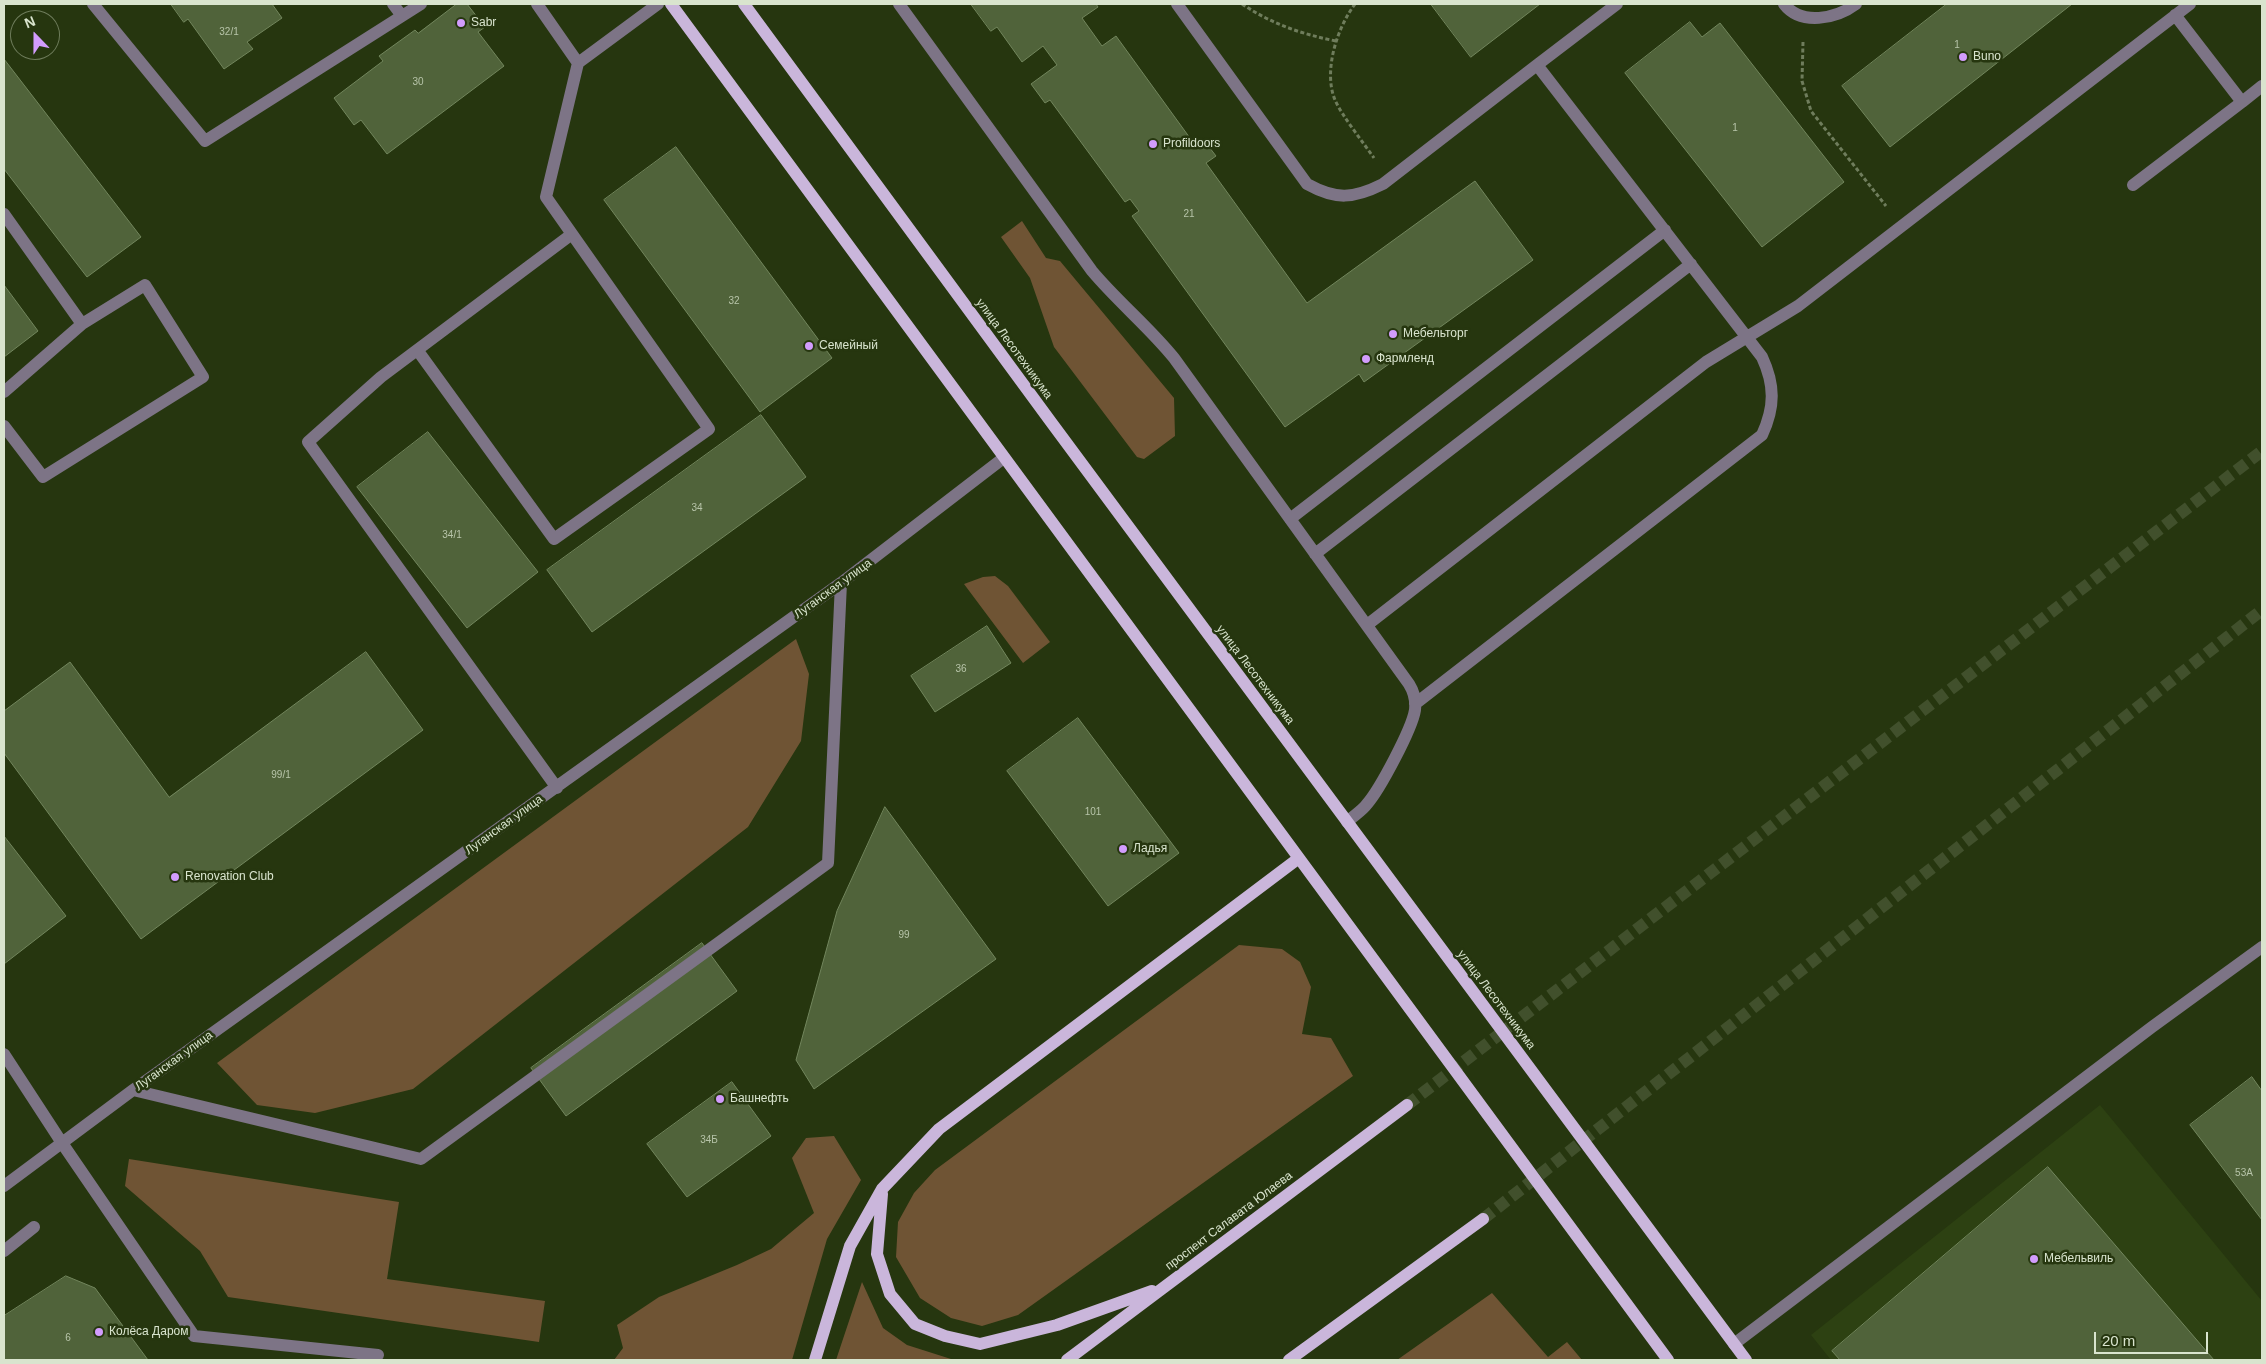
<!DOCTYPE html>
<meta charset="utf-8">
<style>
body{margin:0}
#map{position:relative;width:2266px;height:1364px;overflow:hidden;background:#26360f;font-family:Arial,sans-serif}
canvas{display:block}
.frame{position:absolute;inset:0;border:5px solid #d9e4ce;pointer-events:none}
.north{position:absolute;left:10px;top:10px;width:50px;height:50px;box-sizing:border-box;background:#26360f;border:1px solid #6e7c5b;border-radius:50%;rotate:338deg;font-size:14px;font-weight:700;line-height:20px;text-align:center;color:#d9e4ce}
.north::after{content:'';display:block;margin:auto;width:18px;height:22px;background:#d29cfd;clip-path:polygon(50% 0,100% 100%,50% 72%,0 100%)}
.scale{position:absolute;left:2094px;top:1332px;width:114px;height:22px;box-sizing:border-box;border:2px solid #d9e4ce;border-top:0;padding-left:6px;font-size:15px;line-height:18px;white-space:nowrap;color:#d9e4ce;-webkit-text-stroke:4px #26360f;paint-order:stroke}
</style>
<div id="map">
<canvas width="2266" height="1364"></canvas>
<div class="frame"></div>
<div class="north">N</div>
<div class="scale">20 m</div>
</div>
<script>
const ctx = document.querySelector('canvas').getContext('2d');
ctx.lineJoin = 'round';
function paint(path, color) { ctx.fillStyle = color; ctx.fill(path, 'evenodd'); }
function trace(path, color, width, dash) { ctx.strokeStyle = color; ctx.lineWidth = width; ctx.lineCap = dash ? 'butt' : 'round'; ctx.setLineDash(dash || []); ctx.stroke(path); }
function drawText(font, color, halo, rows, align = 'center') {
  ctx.font = font + ' Arial,sans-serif'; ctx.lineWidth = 5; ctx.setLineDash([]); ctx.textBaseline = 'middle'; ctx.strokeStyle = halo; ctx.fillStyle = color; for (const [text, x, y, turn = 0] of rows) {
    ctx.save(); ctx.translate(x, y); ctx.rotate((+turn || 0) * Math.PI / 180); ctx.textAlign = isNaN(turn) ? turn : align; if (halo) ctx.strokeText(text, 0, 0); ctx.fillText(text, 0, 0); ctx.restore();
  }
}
const built = new Path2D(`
 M2100,1105L2262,1301V1360H1831L1811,1335Z`);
const green = new Path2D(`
 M1022,221L1046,258L1060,261L1174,398L1175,436L1144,459L1137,457L1054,347L1030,278L1001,237Z
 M995,576L1008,586L1050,642L1023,663L964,584L983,577Z
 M796,639L809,674L801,741L748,827L413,1089L315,1113L257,1105L217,1063Z
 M1239,945L1282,949L1300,962L1311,987L1302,1034L1331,1038L1353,1076L1018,1315L982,1326L951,1318L920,1298L896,1257L898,1222L914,1193L935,1170Z
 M834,1136L861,1180L827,1239L792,1360H614L623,1348L617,1325L659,1297L737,1265L771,1249L814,1213L792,1158L806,1138Z
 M129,1159L399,1202L387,1279L545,1301L539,1342L228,1297L200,1251L125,1186Z
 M862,1282L883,1328L907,1345L951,1359L836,1360Z
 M1492,1293L1548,1357L1567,1342L1582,1360H1397Z`);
const building = new Path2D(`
 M171,4H272L282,18L247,42L253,49L224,69L188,19L184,22Z
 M457,4H467L485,27L478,32L504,66L387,154L361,120L354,125L334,98L383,61L379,56L415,30L418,33Z
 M971,4H1096L1098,7L1082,18L1102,46L1116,36L1195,145L1203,139L1216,156L1206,163L1307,303L1475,181L1533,260L1364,382L1359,374L1285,427L1132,216L1139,211L1130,199L1125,202L1050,100L1045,103L1031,84L1057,65L1043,46L1022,62L997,27L991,31Z
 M1431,4H1540L1471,57Z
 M1947,4H2072L1890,147L1842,86Z
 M1690,22L1702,37L1720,23L1844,182L1762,247L1625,73Z
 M4,59L141,237L87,277L4,169Z
 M676,147L832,358L760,412L604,200Z
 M4,285L38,331L4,357Z
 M761,415L806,477L592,632L547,570Z
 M428,432L538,572L467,628L357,487Z
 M987,626L1011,663L935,712L911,676Z
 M366,652L423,730L141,939L4,753V711L70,662L169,797Z
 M1078,718L1179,853L1108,906L1007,771Z
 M885,807L996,959L814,1089L796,1060L837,911Z
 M4,836L66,916L4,964Z
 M702,943L737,991L566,1116L531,1068Z
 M2252,1077L2262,1091V1220L2190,1125Z
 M732,1082L771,1136L687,1197L647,1144Z
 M2048,1167L2214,1360H1840L1832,1351Z
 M66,1276L95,1288L148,1360H4V1316Z`);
const majorTunnel = new Path2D(`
 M1407,1105L2262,451
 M1483,1219L2262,610`);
const path = new Path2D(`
 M1242,4C1272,24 1301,34 1336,41
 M1355,4C1337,28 1323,71 1335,100C1342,116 1363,142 1374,158
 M1803,42L1802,81L1811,111L1886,206`);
const minor = new Path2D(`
 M93,4L205,141L421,4
 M393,4L402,16
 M537,4L578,63
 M899,4L1092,271C1118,302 1149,327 1174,358L1409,684C1414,692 1416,700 1415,710C1412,729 1380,789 1367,804C1362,811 1353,816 1347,822
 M1177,4L1307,184C1336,200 1353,199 1383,184L1537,65
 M1784,4C1801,26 1836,19 1856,4
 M2242,102L2262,86
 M2133,185L2242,102L2175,15
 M4,214L82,324
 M418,351L554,539L709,429L546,197L578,63L658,4
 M4,392L82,324L145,285L203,377L43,477L4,426
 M1290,519L1665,230
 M1315,554L1691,264
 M1367,625L1706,362L1798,306L2190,4
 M1415,704L1762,435C1775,407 1775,385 1762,357L1537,65L1617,4
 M557,788L308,442L381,377L572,234
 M4,1054L62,1143L194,1336L378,1355
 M133,1090L421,1159L828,863L841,583
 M4,1186L133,1090L841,583L1001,460
 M4,1251L34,1227
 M1734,1344L2152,1027L2262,947`);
const major = new Path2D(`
 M671,4C1000,458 1332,910 1668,1360
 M744,4L1051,422L1746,1360
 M882,1194L877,1254L890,1294L915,1324L945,1336L980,1344L1057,1325L1152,1291
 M815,1360L850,1246L882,1189L939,1129L1295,861
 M1067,1360L1407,1105
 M1289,1360L1483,1219`);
const markers = [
 [461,23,5,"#d29cfd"],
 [1963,57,5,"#d29cfd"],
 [1153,144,5,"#d29cfd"],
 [1393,334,5,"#d29cfd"],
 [809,346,5,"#d29cfd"],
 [1366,359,5,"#d29cfd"],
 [1123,849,5,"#d29cfd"],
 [175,877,5,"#d29cfd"],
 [720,1099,5,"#d29cfd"],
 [2034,1259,5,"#d29cfd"],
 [99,1332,5,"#d29cfd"]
];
const numberNames = [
 ["32/1",229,32],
 ["1",1957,45],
 ["30",418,82],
 ["1",1735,128],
 ["21",1189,214],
 ["32",734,301],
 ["34",697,508],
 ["34/1",452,535],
 ["36",961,669],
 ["99/1",281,775],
 ["101",1093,812],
 ["99",904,935],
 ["34Б",709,1140],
 ["53А",2244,1173],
 ["6",68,1338]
];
const poiNames = [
 ["Sabr",471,23],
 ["Buno",1973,57],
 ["Profildoors",1163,144],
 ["Мебельторг",1403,334],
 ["Семейный",819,346],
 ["Фармленд",1376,359],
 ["Ладья",1133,849],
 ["Renovation Club",185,877],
 ["Башнефть",730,1099],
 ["Мебельвиль",2044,1259],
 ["Колёса Даром",109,1332]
];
const streetNames = [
 ["улица Лесотехникума",1014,349,54],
 ["Луганская улица",833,589,-36],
 ["улица Лесотехникума",1255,675,53],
 ["Луганская улица",504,825,-36],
 ["улица Лесотехникума",1496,1000,53],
 ["Луганская улица",174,1061,-36],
 ["проспект Салавата Юлаева",1229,1221,-37]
];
paint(built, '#2d4112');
paint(green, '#6f5434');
paint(building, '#50633a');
trace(building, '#72865d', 1);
trace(majorTunnel, '#41502c', 12, [12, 6]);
trace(path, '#6f7d5c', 3, [4, 2.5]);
trace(minor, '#7d7486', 12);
trace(major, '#cab6db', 12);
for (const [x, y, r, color] of markers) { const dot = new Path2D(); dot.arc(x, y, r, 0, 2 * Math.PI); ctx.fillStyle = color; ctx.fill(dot); trace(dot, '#26360f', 2); }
drawText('10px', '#b7c4a9', null, numberNames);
drawText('12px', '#d9e4ce', '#26360f', poiNames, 'left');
drawText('12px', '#d9e4ce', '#26360f', streetNames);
</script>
